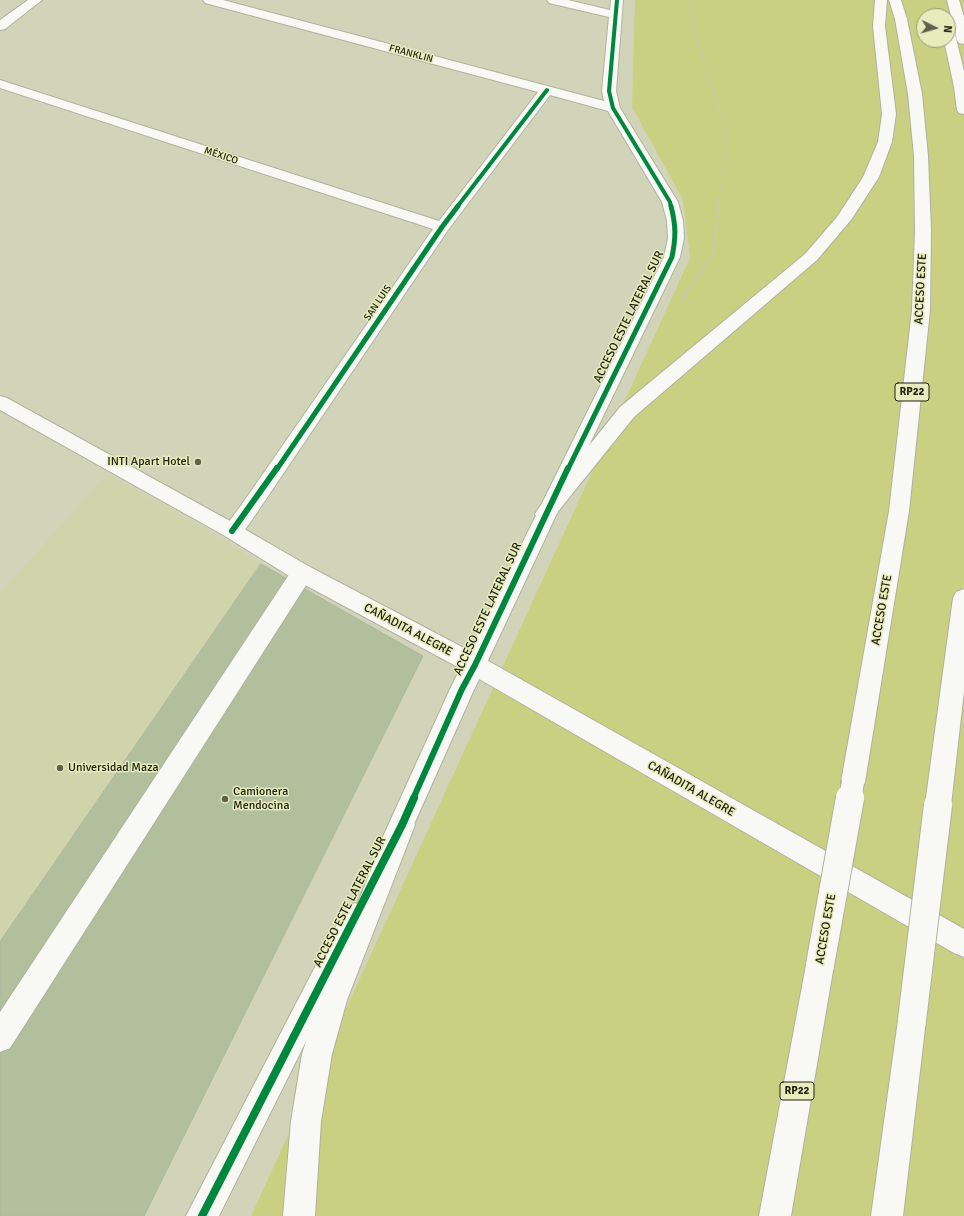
<!DOCTYPE html>
<meta charset="utf-8">
<style>
body{margin:0}
#map{position:relative;width:964px;height:1216px;overflow:hidden;background:#d2d4ba;font-family:Signika,sans-serif}
canvas{display:block}
.north{position:absolute;left:916px;top:8px;width:40px;height:40px;box-sizing:border-box;background:#e7ecbc;border:1px solid #989c78;border-radius:50%;rotate:95deg;font-size:11px;font-weight:700;line-height:16px;text-align:center;color:#222311}
.north::after{content:'';display:block;margin:auto;width:14px;height:18px;background:#60614c;clip-path:polygon(50% 0,100% 100%,50% 72%,0 100%)}
</style>
<div id="map">
<canvas width="964" height="1216"></canvas>
<div class="north">N</div>
</div>
<script>
const ctx = document.querySelector('canvas').getContext('2d');
ctx.lineJoin = 'round';
function paint(path, color) { ctx.fillStyle = color; ctx.fill(path, 'evenodd'); }
function trace(path, color, width, dash) { ctx.strokeStyle = color; ctx.lineWidth = width; ctx.lineCap = dash ? 'butt' : 'round'; ctx.setLineDash(dash || []); ctx.stroke(path); }
function drawText(font, color, halo, rows, align = 'center') {
  ctx.font = font + ' Signika,sans-serif'; ctx.lineWidth = 3; ctx.setLineDash([]); ctx.textBaseline = 'middle'; ctx.strokeStyle = halo; ctx.fillStyle = color; for (const [text, x, y, turn = 0] of rows) {
    ctx.save(); ctx.translate(x, y); ctx.rotate((+turn || 0) * Math.PI / 180); ctx.textAlign = isNaN(turn) ? turn : align; if (halo) ctx.strokeText(text, 0, 0); ctx.fillText(text, 0, 0); ctx.restore();
  }
}
const built = new Path2D(`
 M107,474L202,527L261,564L0,942V593Z`);
const green = new Path2D(`
 M635,0H964V1216H251L690,258L683,200L632,107ZM924,16H948V40H924Z`);
const building = new Path2D(`
 M261,564L423,656L144,1216H0V942Z`);
const pathFar1 = new Path2D(`
 M688,0L698,44L727,135L718,207`);
const path = new Path2D(`
 M682,300L713,254L719,206`);
const minor = new Path2D(`
 M28,0H42L5,29L0,30V20Z
 M203,0H223L604,101L602,91L609,17L549,3L547,0H568L610,10L611,0H623L616,91L620,108L678,202L683,221L684,238L680,257L582,460L486,665L473,692L403,849L394,853L385,849L381,841L450,689L664,257L668,238L667,221L662,202L608,111L550,95L448,230L256,514C247,526 241,542 225,536L222,531L242,504L433,229L0,88V80L439,221L538,92L205,3Z
 M302,565L310,567L313,573L310,579L10,1048L0,1052V1012L294,567Z
 M355,903L364,907L368,916L364,925L219,1216H186L346,907Z`);
const major = new Path2D(`
 M0,396L7,398L239,526L310,567L483,658L964,929V957L954,953L467,672L294,579L225,536L0,410Z`);
const highway = new Path2D(`
 M875,0H887L885,26L896,114L892,142L879,177L851,220L817,260L634,417L552,519L545,522L538,519L535,514L538,509L620,407L805,254L837,217L863,177L878,142L882,114L873,26Z
 M889,0H901L907,19L922,94L928,156L931,231L930,310L909,511L865,782L862,790L853,793L844,790L841,782L889,511L912,310L915,231L914,156L908,94L895,19Z
 M947,0H959L964,17V44L959,43L957,40Z
 M948,26L953,27L954,30L964,71V114L959,113L957,110L954,87L944,40H948Z
 M964,589V691L951,805L947,813L938,816L929,813L925,805L953,598L956,592Z
 M402,813L411,817L415,825L347,1000L332,1054L321,1121L315,1216H283L291,1121L302,1054L319,1000L389,825L393,817Z
 M820,951L830,955L834,965L791,1216H759L806,965L810,955Z
 M912,1006L922,1010L926,1020L903,1216H871L898,1020L902,1010Z`);
const highwayBridgeFar1 = new Path2D(`
 M850,799L853,782`);
const highwayBridge = new Path2D(`
 M820,965L850,798
 M912,1020L938,805`);
const cyclewayFar3 = new Path2D(`
 M617,0L609,91L613,108L670,202L671,207
 M457,207L547,90`);
const cyclewayFar2 = new Path2D(`
 M277,469L442,227L458,206
 M568,469L672,257C676,237 676,226 671,206`);
const cyclewayFar1 = new Path2D(`
 M232,531L277,468
 M413,799L462,689L475,665L568,468`);
const cycleway = new Path2D(`
 M202,1216L402,825L414,798`);
const markers = [
 [198,462,4,"#60614c"],
 [60,768,4,"#60614c"],
 [225,799,4,"#60614c"]
];
const farStreetnames = [
 ["FRANKLIN",411,54,15],
 ["MÉXICO",221,156,18],
 ["SAN LUIS",378,303,-56]
];
const shields = [
 [912,392,34],
 [797,1091,34]
];
const shieldNames = [
 ["RP22",912,392],
 ["RP22",797,1091]
];
const streetNames = [
 ["ACCESO ESTE",921,289,-87],
 ["ACCESO ESTE LATERAL SUR",629,317,-64],
 ["ACCESO ESTE LATERAL SUR",488,609,-65],
 ["ACCESO ESTE",882,610,-80],
 ["CAÑADITA ALEGRE",408,630,28],
 ["CAÑADITA ALEGRE",691,789,30],
 ["ACCESO ESTE LATERAL SUR",350,902,-63],
 ["ACCESO ESTE",826,929,-80]
];
const poiNames = [
 ["INTI Apart Hotel",190,462,"right"],
 ["Universidad Maza",68,768],
 ["Camionera",233,792],
 ["Mendocina",233,806]
];
paint(built, '#d0d4aa');
paint(green, '#cad081');
paint(building, '#b1bf9c');
trace(building, '#b0b6a2', 1);
trace(minor, '#b0b29d', 2);
trace(major, '#b0b29d', 2);
trace(highway, '#b0b29d', 2);
trace(pathFar1, '#c7c8c0', 1.5, [2, 1.5]);
trace(path, '#c7c8c0', 2, [2.5, 1.5]);
paint(minor, '#f8f9f5');
paint(major, '#f8f9f5');
paint(highway, '#f8f9f5');
trace(highwayBridgeFar1, '#b0b29d', 24, []);
trace(highwayBridge, '#b0b29d', 30, []);
trace(highwayBridgeFar1, '#f8f9f5', 22);
trace(highwayBridge, '#f8f9f5', 28);
trace(cyclewayFar3, '#00873e', 4);
trace(cyclewayFar2, '#00873e', 5);
trace(cyclewayFar1, '#00873e', 6);
trace(cycleway, '#00873e', 8);
for (const [x, y, r, color] of markers) { const dot = new Path2D(); dot.arc(x, y, r, 0, 2 * Math.PI); ctx.fillStyle = color; ctx.fill(dot); trace(dot, '#e7ecbc', 1.5); }
drawText('10px', '#222311', '#e7ecbc', farStreetnames);
for (const [x, y, w] of shields) { const box = new Path2D(); box.roundRect(x - w / 2, y - 9, w, 18, 3); ctx.fillStyle = '#e7ecbc'; ctx.fill(box); trace(box, '#222311', 1); }
drawText('bold 11px', '#222311', null, shieldNames);
drawText('12px', '#222311', '#e7ecbc', streetNames);
drawText('12px', '#222311', '#e7ecbc', poiNames, 'left');
</script>
